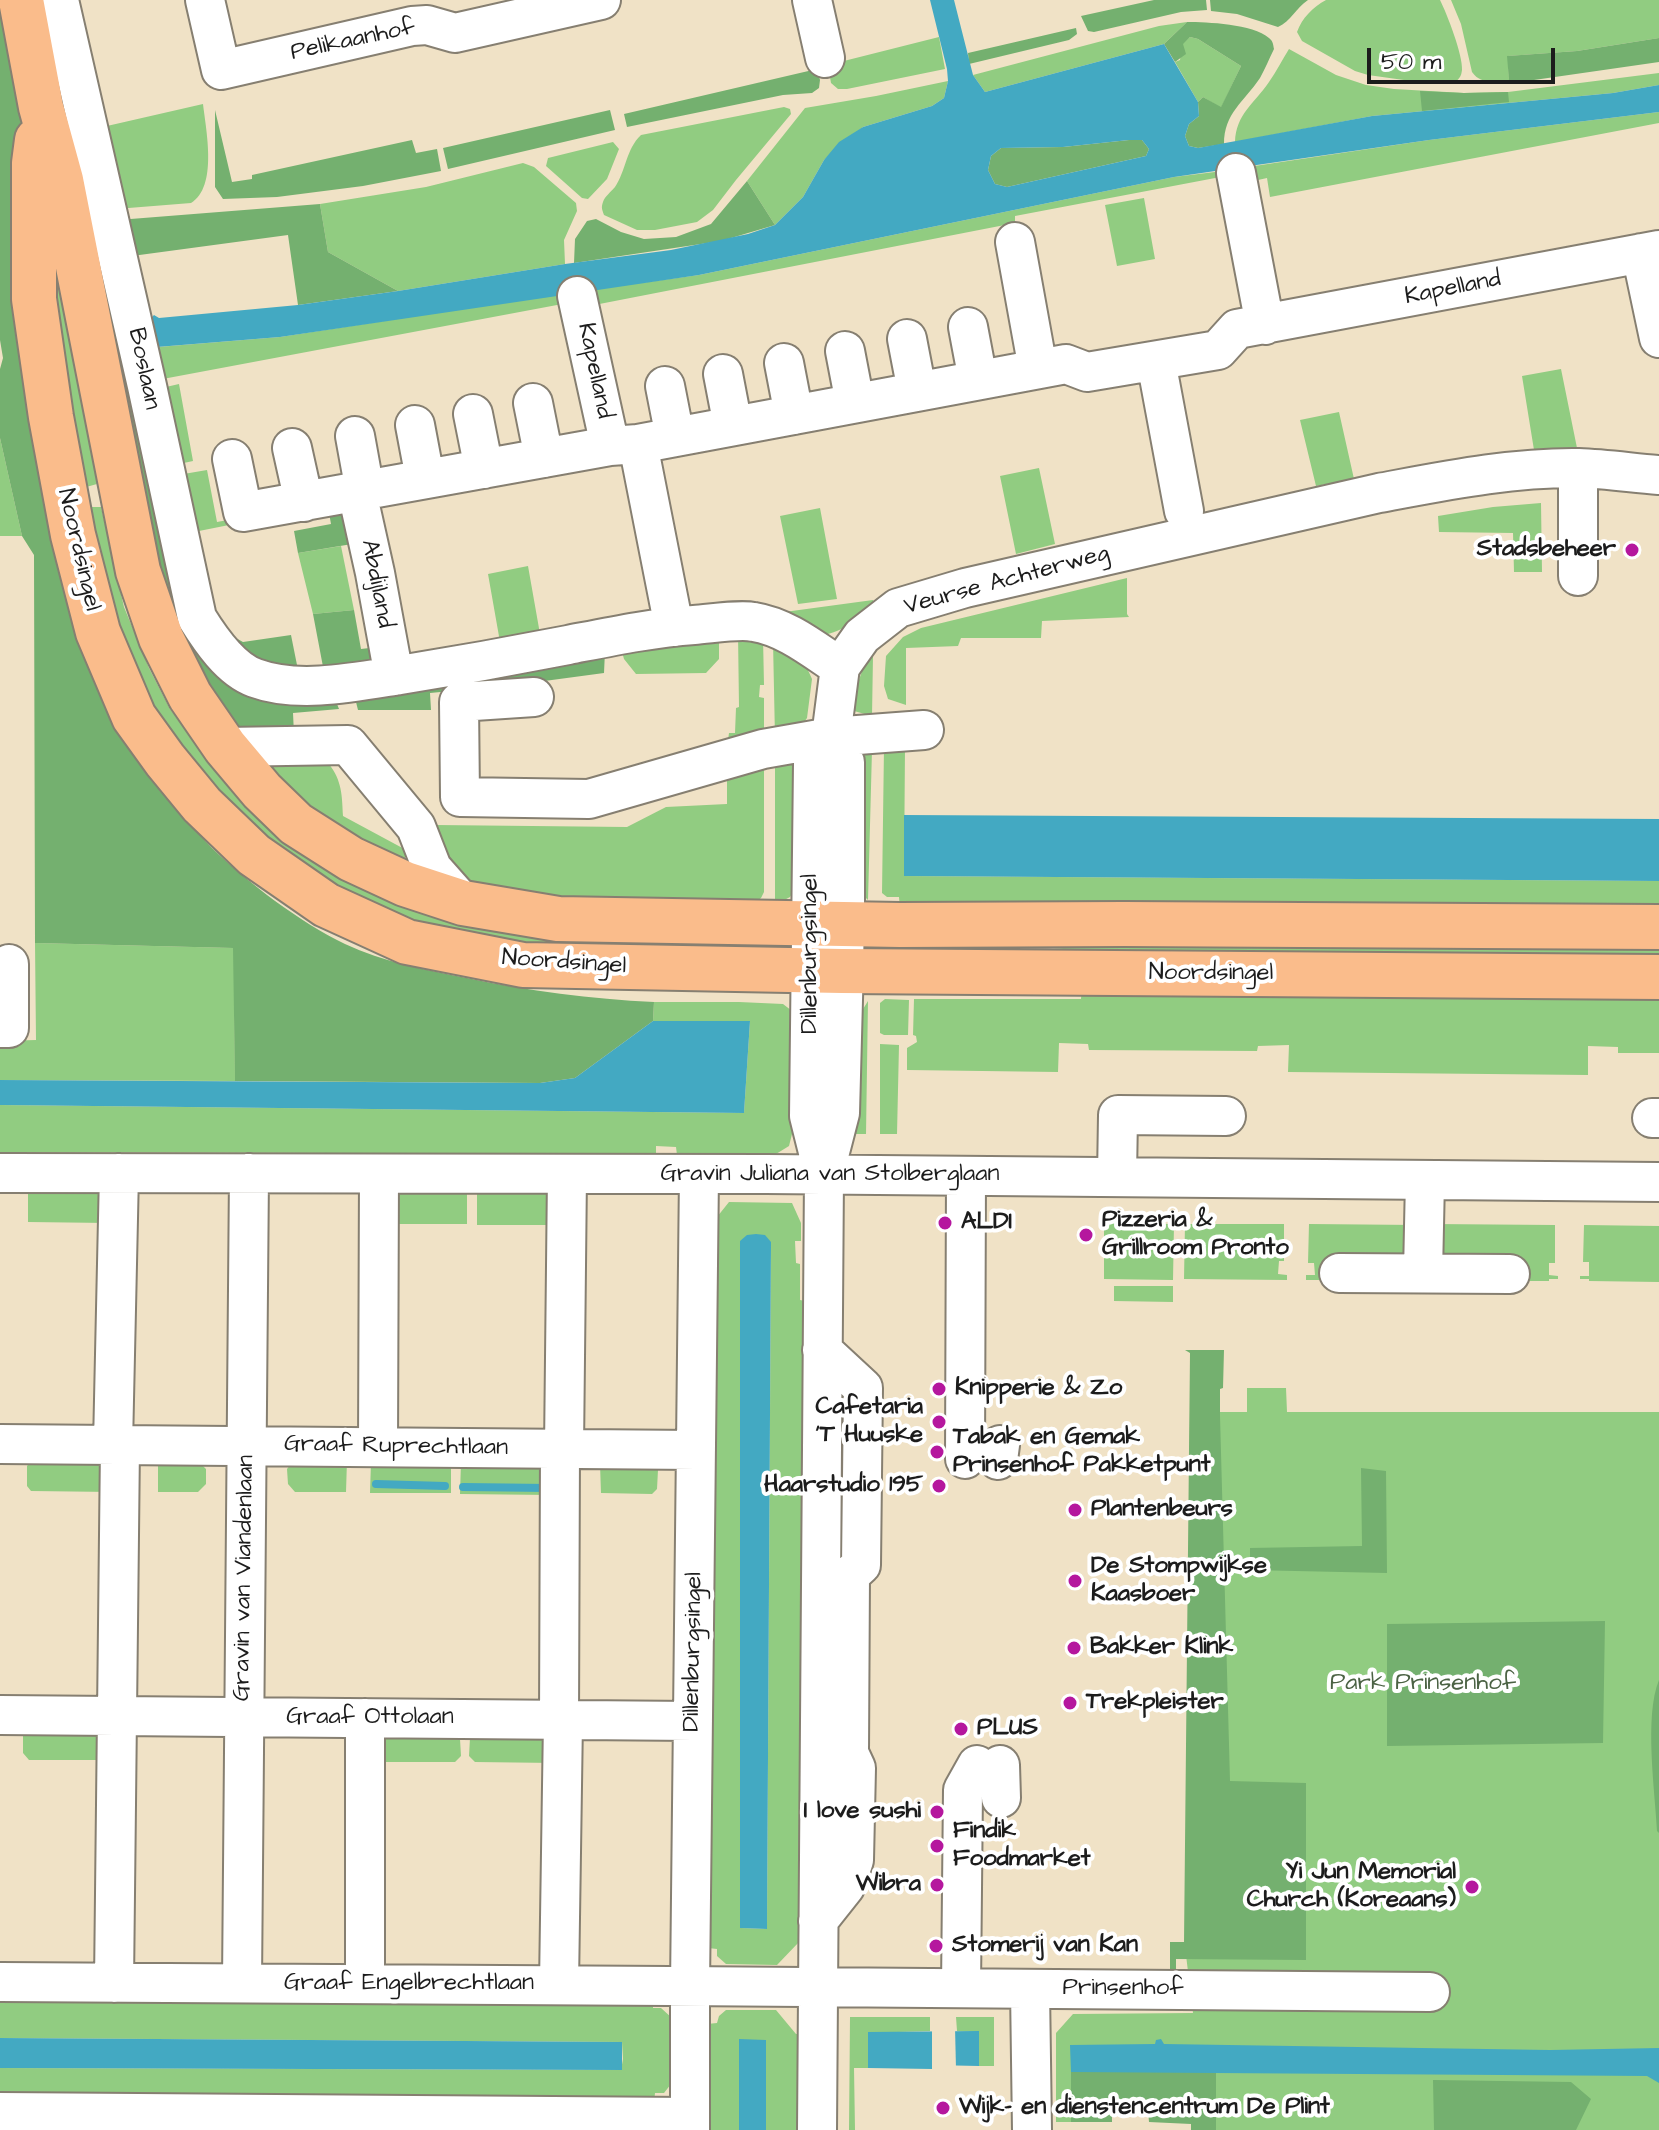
<!DOCTYPE html>
<style>
body{margin:0}
#map{position:relative;width:1659px;height:2130px;overflow:hidden;background:#f0e2c6;font-family:"Architects Daughter",sans-serif}
canvas{display:block}
.scale{position:absolute;left:1367px;top:48px;width:188px;height:36px;box-sizing:border-box;border:4px solid #1c1c1c;border-top:0;padding-left:10px;font-size:24px;line-height:28px;white-space:nowrap;color:#1c1c1c;-webkit-text-stroke:6px #fff;paint-order:stroke}
</style>
<div id="map">
<canvas width="1659" height="2130"></canvas>
<div class="scale">50 m</div>
</div>
<script>
const ctx = document.querySelector('canvas').getContext('2d');
ctx.lineJoin = 'round';
function paint(path, color) { ctx.fillStyle = color; ctx.fill(path, 'evenodd'); }
function trace(path, color, width, dash) { ctx.strokeStyle = color; ctx.lineWidth = width; ctx.lineCap = dash ? 'butt' : 'round'; ctx.setLineDash(dash || []); ctx.stroke(path); }
function drawText(font, color, halo, rows, align = 'center') {
  ctx.font = font + ' "Architects Daughter",sans-serif'; ctx.lineWidth = 8; ctx.setLineDash([]); ctx.textBaseline = 'middle'; ctx.strokeStyle = halo; ctx.fillStyle = color; for (const [text, x, y, turn = 0] of rows) {
    ctx.save(); ctx.translate(x, y); ctx.rotate((+turn || 0) * Math.PI / 180); ctx.textAlign = isNaN(turn) ? turn : align; if (halo) ctx.strokeText(text, 0, 0); ctx.fillText(text, 0, 0); ctx.restore();
  }
}
const green = new Path2D(`
 M1326,0H1440C1447,14 1463,55 1462,70C1461,77 1460,77 1456,82L1411,81L1368,75L1355,71L1302,41L1297,32C1302,18 1313,7 1326,0Z
 M1451,0H1659V38L1577,51L1508,56L1509,80C1495,81 1481,85 1472,72L1461,24Z
 M1187,22L1164,44L985,92L973,75L1159,26Z
 M939,37L945,69L847,89H838L831,83L828,65Z
 M1190,37L1198,39L1241,66L1221,108L1203,97L1198,102L1175,62L1180,60L1182,44Z
 M1289,49L1336,75L1366,85L1394,89L1464,93L1508,92L1659,73V85L1613,93L1372,116L1235,142C1236,114 1254,104 1269,82C1276,72 1282,60 1289,49Z
 M948,81L944,98L932,106L863,127L824,160L803,197L775,225L747,181L805,108L876,96Z
 M203,104C206,130 218,187 191,203L116,209L107,126Z
 M784,107L790,109L791,114L736,180L713,210L697,222L655,230H637L604,215C602,209 601,208 603,202C605,196 611,192 615,187C626,171 626,149 641,135Z
 M1659,112V123L1270,197L1267,178L1249,182L1241,168L1429,140Z
 M613,142L619,149L607,179L588,199L582,198L546,166L548,158Z
 M523,163L534,167L576,203L577,211L564,240L565,264L398,291L328,252L320,204L426,187Z
 M1231,170V175L1015,216V223L584,307L581,291L699,275L1174,177Z
 M1144,198L1155,259L1117,266L1105,205Z
 M56,264L97,484L79,489L57,355L54,265Z
 M571,292L573,302L152,381L147,322L158,347L280,337Z
 M1561,369L1577,448L1534,450L1522,376Z
 M179,384L193,461L170,466L153,390Z
 M1339,412L1354,479L1316,486L1300,420Z
 M0,438L22,536H0Z
 M1039,468L1055,544L1016,554L1000,476Z
 M207,470L217,522L233,519L234,524L184,534L172,476Z
 M1541,503L1542,572H1514L1513,533L1439,532L1438,516L1493,507Z
 M83,507H101L124,607L149,668L170,709L226,782L323,863L755,944L508,942L428,931L305,873L176,750L120,646Z
 M820,508L837,599L798,604L780,516Z
 M341,546L354,610L313,614L298,553Z
 M528,566L540,634L500,642L488,574Z
 M1127,578V614L1129,617L1042,621L1041,638H961L958,646L906,648V705L888,699L884,686L886,656L903,637L921,628Z
 M873,600L876,609C860,618 830,641 811,634C799,629 788,619 777,613Z
 M738,633L763,637L764,685H760L759,697L764,698V741L727,748L729,733H735L736,708L739,707Z
 M719,636V659L706,673L636,674L624,659L621,648Z
 M773,641L802,657L812,679L807,718L802,725L775,738Z
 M867,656H873L872,716L854,711L857,686Z
 M884,747H905L904,876L1659,881V914L900,910L899,897H887L882,893Z
 M797,750L795,889L790,897L775,905V754Z
 M872,750L868,900L862,894L853,759Z
 M259,756L329,764C342,781 342,795 343,816L408,851L401,867L319,822Z
 M764,756V892L761,898L756,902L614,897V907L491,895L454,870L436,847V825L627,827L666,807L727,804V771Z
 M1162,939L1659,942V959L897,956V948L1042,950Z
 M35,943L234,948L235,1081L0,1080V1041L36,1040Z
 M1082,984L1659,989V1053H1618V1047L1588,1046V1075L1288,1072L1289,1045L1258,1046L1257,1051L1089,1050L1088,1044L1059,1043L1058,1072L907,1070V1048L917,1042L916,1036L913,1035L914,999H1081Z
 M885,999L909,1000L908,1035H884L880,1033V1003Z
 M868,1001L866,1134H850L860,1014Z
 M654,1002H739L783,1004L796,1014L793,1130L789,1146L776,1154L762,1155H677L676,1147L656,1146V1154L0,1152V1105L744,1113L750,1021H653Z
 M880,1044L899,1045L897,1134H880Z
 M28,1188L108,1190V1223L28,1222Z
 M387,1192H467V1224H387Z
 M477,1192H558V1225H477Z
 M729,1202L792,1203L801,1223V1241H795L796,1263L800,1264V1300L805,1301V1940L799,1942L777,1965L726,1964L717,1956V1949L708,1948L717,1217ZM771,1242L767,1928V1929L741,1928Z
 M1104,1223L1174,1224L1173,1280L1104,1279Z
 M1185,1224H1284V1261H1279L1278,1274L1287,1275V1280L1184,1279Z
 M1309,1224L1417,1225V1258L1336,1280H1306V1275H1315L1314,1263H1308Z
 M1432,1224L1555,1225V1263H1549V1275L1558,1276V1279H1549V1281H1512L1442,1267Z
 M1584,1225L1659,1226V1282L1589,1281V1279H1580V1276H1589V1262H1583Z
 M1114,1286H1173V1302L1114,1301Z
 M1247,1388H1286L1287,1412H1659V2130H1201V2079L1196,2045H1071V2122H1056V2033L1073,2014L1193,2013L1186,1955L1190,1412H1247Z
 M295,1459L347,1460L346,1492H295L288,1484L287,1469Z
 M31,1461L112,1462V1492L31,1491L27,1486V1466Z
 M158,1462H199L206,1469V1484L198,1492H158Z
 M371,1462L451,1463V1493H370Z
 M461,1462L552,1463L551,1495L460,1494Z
 M600,1464H652L658,1470L657,1489L652,1494L601,1493Z
 M29,1730H111L110,1760H29L23,1753V1735Z
 M455,1733L460,1739L461,1756L455,1762H375V1734Z
 M476,1734H555L556,1763L475,1762L469,1756L470,1738Z
 M0,1996L653,2000V2008H661L672,2018L671,2084L664,2093H655L654,2103L0,2098V2068L621,2070L623,2059L622,2042L0,2038Z
 M726,2010H776L796,2034H805L804,2130H766V2040H739V2130H707V2024L717,2023L719,2016Z
 M850,2017H930V2031L868,2033V2068H854L855,2130H849Z
 M956,2017H994V2066H979V2032L957,2031Z`);
const forest = new Path2D(`
 M0,0L25,95L27,332L172,802C185,817 198,834 212,848C247,882 301,923 345,944C383,962 426,970 467,978C529,991 591,999 654,1002L653,1021L575,1078L540,1083L235,1081L233,948L35,943L34,555L22,536L0,438V369L3,358L0,340Z
 M1154,0H1206L1207,10L1181,12L1094,32L1088,31L1081,16Z
 M1210,0H1308C1296,8 1291,21 1278,27L1237,14L1211,11Z
 M1187,22C1207,22 1253,24 1269,38C1273,41 1273,44 1274,49C1269,59 1265,69 1260,78C1244,102 1224,113 1224,144L1198,148L1189,146L1185,136L1189,124L1199,116L1198,102L1203,97L1221,107L1241,66L1198,39L1190,37L1183,44L1186,54L1175,62L1164,44Z
 M1076,28L1077,34L1069,40L969,64L968,53Z
 M1659,38V62L1534,80H1509L1507,56L1577,51Z
 M817,69L820,80L819,88L812,93L783,95L627,127L624,114Z
 M1420,91L1464,93L1508,92L1509,102L1422,111Z
 M215,110L232,182L252,179V175L412,140L416,153L437,149L441,171L363,186L277,197L223,199L215,187Z
 M610,110L615,130L448,169L443,148Z
 M1129,140H1142L1149,149L1146,156L1007,187L995,184L988,170L991,156L1001,148L1063,147Z
 M747,181L775,225L721,241L574,263L575,239L587,221L596,219L621,232L644,239L676,237L711,224Z
 M320,204L328,252L398,291L298,305L288,235L132,256L118,220Z
 M128,332L194,628L335,699L339,709L293,713L294,734L246,737L179,659L98,334Z
 M328,507L345,510L358,543L298,553L294,531L331,524Z
 M354,610L361,649L378,647L373,664L324,672L313,614Z
 M216,627L243,642L291,635L299,675L224,645Z
 M605,651L604,673L470,691L469,673Z
 M446,677L451,691L430,693L431,710H358L356,702L359,695Z
 M1185,1350H1224L1223,1388L1220,1389V1416L1230,1781L1306,1783V1960L1176,1959V1979H1170V1942H1184L1190,1353Z
 M1361,1468L1386,1471L1387,1573L1250,1570V1548L1362,1546Z
 M1605,1621L1603,1743L1387,1746V1624Z
 M1659,1680V1833L1657,1831C1655,1791 1644,1716 1659,1680Z
 M1071,2072H1216V2130H1191V2124L1149,2122L1148,2111H1112V2122H1071Z
 M1433,2080L1571,2082L1591,2099L1576,2130H1434Z`);
const water = new Path2D(`
 M930,0H954L973,75L985,92L1164,44L1198,102L1199,116L1189,124L1185,136L1189,146L1198,148L1372,116L1613,93L1659,85V112L1429,140L1174,177L699,275L280,337L157,347L147,322L154,315L159,318L298,305L398,291L565,264L671,250L748,234L775,225L803,197L824,160L839,142L863,127L932,106L944,98L948,81L947,69ZM1129,140H1142L1149,149L1146,156L1007,187L995,184L988,170L991,156L1001,148L1063,147Z
 M904,815L1659,819V881L904,876Z
 M653,1021H750L744,1113L0,1105V1080L540,1083L575,1078Z
 M756,1234L765,1235L771,1242L767,1929L740,1928V1241L747,1235Z
 M979,2031V2066L932,2065V2069L868,2068V2032Z
 M0,2038L622,2042V2070L0,2068Z
 M739,2039L766,2040V2130H739Z
 M1161,2039L1164,2044L1550,2050L1659,2048V2083L1647,2076L1071,2072L1070,2045L1155,2044L1156,2040Z`);
const pier = new Path2D(`
 M932,2027H955L956,2069L932,2071Z`);
const stream = new Path2D(`
 M376,1484L445,1486
 M463,1487L548,1488`);
const minor = new Path2D(`
 M59,0L147,386L197,618C210,639 230,669 255,678C298,694 356,682 400,675C456,666 512,656 568,645C609,637 651,628 694,625C710,624 739,619 754,622C786,627 814,650 840,667
 M205,0L221,70L412,26L427,25L455,33L601,0
 M812,0L825,58
 M1236,173L1265,325
 M1015,242L1038,369
 M1641,253L1659,338
 M577,296L610,446
 M968,327L978,380
 M907,339L917,391
 M845,351L855,403
 M1156,361L1184,511
 M784,363L794,415
 M723,374L733,426
 M665,386L675,437
 M533,403L544,458
 M473,414L484,469
 M415,425L425,478
 M355,436L365,491
 M638,444L674,627
 M292,448L304,502
 M232,459L243,512L610,446L638,444L1066,364L1087,372L1218,350L1237,329L1659,250
 M357,492L375,573L394,676
 M1578,576V468
 M534,697L459,702L460,797L589,799L763,749L831,737L924,730
 M225,747L348,745L416,827L432,868L463,903
 M0,1028H9V964
 M1652,1118H1659
 M823,1172L809,1116L813,763L831,737L840,667L862,636L898,608L965,588L1379,493C1444,481 1512,467 1579,468C1606,469 1633,473 1659,475
 M0,1173L766,1174L1659,1182
 M1117,1177L1118,1115L1226,1116
 M1339,1273L1510,1274
 M1423,1273L1425,1180
 M0,1444L696,1450
 M113,1445L119,1173
 M378,1447L379,1174
 M564,1449L567,1174
 M965,1459L966,1176
 M998,1460L1000,1445
 M0,1715L693,1721
 M365,1718V1984
 M559,1720L560,1449
 M1000,1765L1001,1798
 M818,1921L845,1887L854,1860L856,1768L849,1753L850,1575L861,1565L863,1388L822,1350
 M0,1982C477,1986 953,1986 1430,1992
 M114,1983L120,1445
 M242,1983L249,1173
 M559,1984L563,1720
 M961,1988L963,1790L977,1765
 M1030,1989L1032,2130
 M0,2112L690,2117
 M690,2130V1987L699,1174
 M817,2130L824,1175L840,1113L845,924V762L831,737`);
const major = new Path2D(`
 M21,0L41,107L61,180L138,571L161,638L190,696L225,747L262,791L296,824L351,859L405,884L463,903L558,919L900,925L1124,924L1659,927
 M37,140L34,163V299L51,417L73,535L98,632L134,717L165,760L202,805L254,855L326,905L407,942L523,965L842,971L1659,977`);
const markers = [
 [1632,550,8,"#b5179e"],
 [945,1223,8,"#b5179e"],
 [1086,1235,8,"#b5179e"],
 [939,1389,8,"#b5179e"],
 [939,1422,8,"#b5179e"],
 [937,1452,8,"#b5179e"],
 [939,1486,8,"#b5179e"],
 [1075,1510,8,"#b5179e"],
 [1075,1581,8,"#b5179e"],
 [1074,1648,8,"#b5179e"],
 [1070,1703,8,"#b5179e"],
 [961,1729,8,"#b5179e"],
 [937,1812,8,"#b5179e"],
 [937,1846,8,"#b5179e"],
 [937,1885,8,"#b5179e"],
 [1472,1887,8,"#b5179e"],
 [936,1946,8,"#b5179e"],
 [943,2108,8,"#b5179e"]
];
const streetNames = [
 ["Pelikaanhof",353,41,-12],
 ["Kapelland",1453,289,-11],
 ["Boslaan",143,369,78],
 ["Kapelland",594,371,78],
 ["Noordsingel",78,550,77],
 ["Veurse Achterweg",1007,581,-15],
 ["Abdijland",376,584,79],
 ["Dillenburgsingel",811,954,-90],
 ["Noordsingel",564,963,4],
 ["Noordsingel",1211,974],
 ["Gravin Juliana van Stolberglaan",830,1175],
 ["Graaf Ruprechtlaan",396,1447,1],
 ["Gravin van Viandenlaan",245,1578,-89],
 ["Dillenburgsingel",694,1652,-89],
 ["Graaf Ottolaan",370,1718],
 ["Graaf Engelbrechtlaan",409,1984],
 ["Prinsenhof",1123,1989]
];
const poiNames = [
 ["Stadsbeheer",1616,550,"right"],
 ["Pizzeria &",1102,1221],
 ["Grillroom Pronto",1102,1249],
 ["ALDI",961,1223],
 ["Knipperie & Zo",955,1389],
 ["Cafetaria",923,1408,"right"],
 ["'T Huuske",923,1436,"right"],
 ["Tabak en Gemak",953,1438],
 ["Prinsenhof Pakketpunt",953,1466],
 ["Haarstudio 195",923,1486,"right"],
 ["Plantenbeurs",1091,1510],
 ["De Stompwijkse",1091,1567],
 ["Kaasboer",1091,1595],
 ["Bakker Klink",1090,1648],
 ["Trekpleister",1086,1703],
 ["PLUS",977,1729],
 ["I love sushi",921,1812,"right"],
 ["Findik",953,1832],
 ["Foodmarket",953,1860],
 ["Yi Jun Memorial",1456,1873,"right"],
 ["Church (Koreaans)",1456,1901,"right"],
 ["Wibra",921,1885,"right"],
 ["Stomerij van Kan",952,1946],
 ["Wijk- en dienstencentrum De Plint",959,2108]
];
const parkNames = [
 ["Park Prinsenhof",1423,1684]
];
paint(green, '#91cc81');
paint(forest, '#74b06f');
paint(water, '#43a9c2');
paint(pier, '#f0e2c6');
trace(stream, '#43a9c2', 8);
trace(minor, '#867f71', 42);
trace(major, '#867f71', 48);
trace(minor, '#fff', 38);
trace(major, '#fabc8b', 44);
for (const [x, y, r, color] of markers) { const dot = new Path2D(); dot.arc(x, y, r, 0, 2 * Math.PI); ctx.fillStyle = color; ctx.fill(dot); trace(dot, '#fff', 3); }
drawText('24px', '#1c1c1c', '#fff', streetNames);
drawText('bold 24px', '#1c1c1c', '#fff', poiNames, 'left');
drawText('24px', '#4b6244', '#fff', parkNames);
</script>
